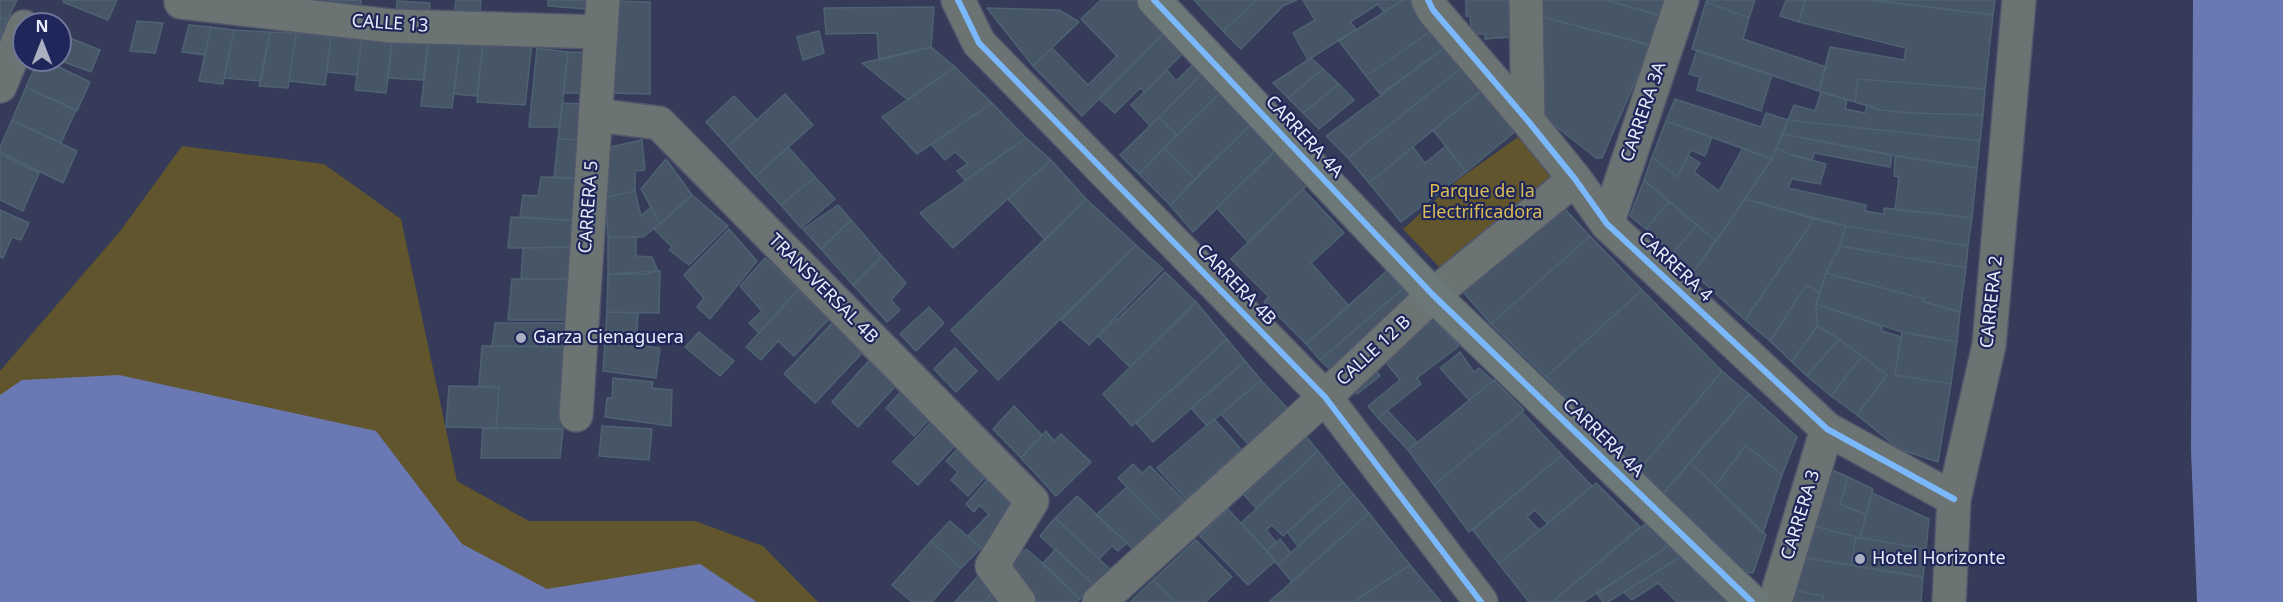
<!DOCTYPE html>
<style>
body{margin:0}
#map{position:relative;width:2283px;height:602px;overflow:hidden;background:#353b58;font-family:"Noto Sans",sans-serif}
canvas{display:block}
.north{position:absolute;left:12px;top:12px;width:60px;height:60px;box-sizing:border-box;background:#1e265a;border:2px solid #6f769a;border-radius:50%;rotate:0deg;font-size:16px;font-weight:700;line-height:24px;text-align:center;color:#e9edfb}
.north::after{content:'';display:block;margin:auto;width:21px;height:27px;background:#aaafc2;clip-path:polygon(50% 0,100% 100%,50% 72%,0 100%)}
</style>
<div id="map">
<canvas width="2283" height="602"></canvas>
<div class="north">N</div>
</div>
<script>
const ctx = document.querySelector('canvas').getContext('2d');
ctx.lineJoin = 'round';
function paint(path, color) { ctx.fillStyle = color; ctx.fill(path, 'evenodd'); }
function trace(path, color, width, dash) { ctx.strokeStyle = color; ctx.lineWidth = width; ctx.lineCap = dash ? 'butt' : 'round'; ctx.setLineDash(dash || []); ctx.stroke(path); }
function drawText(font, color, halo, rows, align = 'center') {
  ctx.font = font + ' "Noto Sans",sans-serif'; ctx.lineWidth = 4.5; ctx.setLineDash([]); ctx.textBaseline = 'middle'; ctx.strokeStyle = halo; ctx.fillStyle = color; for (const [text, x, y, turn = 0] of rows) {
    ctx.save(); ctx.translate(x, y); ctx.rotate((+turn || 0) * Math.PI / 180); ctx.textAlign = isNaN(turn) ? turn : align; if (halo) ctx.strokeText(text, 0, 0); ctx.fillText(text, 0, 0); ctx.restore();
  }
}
const green = new Path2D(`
 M1518,137L1559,183L1446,274L1403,229L1459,179Z
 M182,146L324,164L401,219L457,481L529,521H695L763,546L818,602H0V371L121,230Z`);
const water = new Path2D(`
 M2193,0H2283V602H2197L2191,450Z
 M119,375L376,431L462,544L547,589L700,564L757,602H0V395L22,380Z`);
const building = new Path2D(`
 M0,0H17L7,20L0,17Z
 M64,0H117L108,20L63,2Z
 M327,0H361L360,10L327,6Z
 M456,0H481L480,12L455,10Z
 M548,0H587L586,9L548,6Z
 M1101,0H1143L1169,28L1082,116L1033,66L1052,48L1088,85L1117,56L1081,19Z
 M1194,0H1257L1223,31Z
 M1257,0H1297L1283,6L1241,49L1223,31Z
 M1303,0H1403L1384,12L1378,4L1350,22L1356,29L1308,60L1293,33L1315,20Z
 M1403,0H1416L1437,27L1366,76L1339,41Z
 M1466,0H1508L1511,37L1485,39V34H1472L1470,16H1466Z
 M1535,0H1605L1662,16L1649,45L1539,16Z
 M1605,0H1670L1664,17Z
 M1707,0H1755L1749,18L1706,2Z
 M1786,0H1805L1799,22L1780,16Z
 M1805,0H1869L1993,15L1985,89L1858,79L1855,102L1819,91L1830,47L1904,60L1906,48L1799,22Z
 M1873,0H1995L1993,15Z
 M397,1L430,3L429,19L396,16Z
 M613,1L650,2V94L607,93Z
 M1706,2L1749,18L1743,39L1826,67L1819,91L1692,49Z
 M934,7L931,47L879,60L877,33L826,34L824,8Z
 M987,8L1059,10L1079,22L1033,66Z
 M1539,16L1651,45L1602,158H1596L1535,110Z
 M0,17L7,20L0,37Z
 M137,21L163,23L155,53L130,51Z
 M189,25L211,27L205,55L182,52Z
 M211,27L234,30L223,84L199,81Z
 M1437,27L1450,44L1380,94L1366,76Z
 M1169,28L1189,47L1145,92L1140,88L1115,113L1099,99Z
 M234,30L270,32L261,81L224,78Z
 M819,31L824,53L803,60L797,37Z
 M270,32L296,33L288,88L259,86Z
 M296,33L331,36L325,85L289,81Z
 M60,34L100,50L91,72L59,60Z
 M331,36L362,39L357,75L327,72Z
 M362,39L392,43L386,93L355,90Z
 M429,39L460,41L452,108L421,106Z
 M460,41L483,42L477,96L454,94Z
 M483,42L532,44L525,105L477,102Z
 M392,43L428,44L423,80L387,78Z
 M1450,44L1465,65L1348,158L1326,136Z
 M931,47L955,67L908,100L862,63Z
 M537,48L568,52L560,127H529Z
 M1697,50L1772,75L1761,111L1697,90L1700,77L1689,74Z
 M568,52L599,53L589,140L558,139L562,103L584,104V93H563Z
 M1311,58L1323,69L1288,98L1273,83Z
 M1199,59L1207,69L1150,126L1131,105L1167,70L1176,81Z
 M38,60H44L90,82L77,111L26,87Z
 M1465,65L1483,89L1369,183L1348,158Z
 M955,67L992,103L917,154L882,117Z
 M1207,69L1224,89L1177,136L1159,117Z
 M1323,69L1339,84L1303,113L1288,98Z
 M1858,79L1985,89L1983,115L1911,113L1880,110L1855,102Z
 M1339,84L1354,100L1319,129L1303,113Z
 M26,87L76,110L61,143L12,120Z
 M1224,89L1255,120L1195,179L1164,148Z
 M1483,89L1516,131L1466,172L1433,130Z
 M1821,92L1847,100L1845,109L1865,113L1867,105L1880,110L1911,113L1983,115L1980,141L1788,120L1794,105L1815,111Z
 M785,94L813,125L755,177L728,146Z
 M734,96L757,120L728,146L706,122Z
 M1675,99L1761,127L1766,113L1788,120L1772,159L1666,121Z
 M992,103L1026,138L965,180L957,171L968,164L955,152L945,160L931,144Z
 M1159,117L1177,136L1139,174L1120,155Z
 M12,120L77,151L63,183L0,152V147Z
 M1255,120L1281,144L1193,232L1170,205Z
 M1788,120L1980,141L1977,168L1885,154L1783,134Z
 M1666,121L1712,137L1705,156L1691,150L1677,177L1652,157Z
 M1783,134L1892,155L1890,167L1814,153L1812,161L1789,154L1777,148Z
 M1026,138L1051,160L953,248L920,213Z
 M558,139L589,140L585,178H554Z
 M642,140L645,170L635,171V191L606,197V148Z
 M1446,146L1466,172L1401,222L1369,183L1413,147L1425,163Z
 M788,147L815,177L781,205L755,177Z
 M1164,148L1195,179L1170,205L1139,174Z
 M1278,148L1309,183L1248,242L1217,208Z
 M1743,148L1772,159L1716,241L1644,180L1652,157L1677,177L1688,155L1700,163L1694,172L1719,191Z
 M1777,148L1789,154L1826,164L1820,184L1792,179L1788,188L1866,205L1865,211L1884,214V208L1972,218L1968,246L1846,226L1745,199L1772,159Z
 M0,154L39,173L23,211L0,200Z
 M1895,156L1977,168L1972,218L1895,209L1899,177L1894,176Z
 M666,159L692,195L660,224L641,189Z
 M1051,160L1086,199L1045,240L1008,199Z
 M541,177L585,178L582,221L520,217L523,195L538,196Z
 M815,177L835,199L801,228L781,205Z
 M1644,180L1669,202L1646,229L1630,216Z
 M1303,189L1344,233L1311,263L1349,306L1306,344L1264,302L1269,297L1231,259Z
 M635,191L641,216L651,207L660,224L643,237H608L606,197Z
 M692,195L728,226L689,265L669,250L672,247L654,229Z
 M1086,199L1136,245L998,380L951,330Z
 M1745,199L1814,219L1745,320L1693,273Z
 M1669,202L1697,225L1672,254L1646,229Z
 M838,205L851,220L821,249L803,229Z
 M1561,205L1590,236L1491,324L1458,286Z
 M0,210L29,223L21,240L12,237L3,258L0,257Z
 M511,217L582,221L579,247L508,248Z
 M1814,219L1846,226L1840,246L1826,273L1820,293L1806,285L1770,341L1745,320Z
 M851,220L882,256L853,285L821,249Z
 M1697,225L1716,241L1693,273L1672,254Z
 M1846,226L1968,246L1966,268L1840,246Z
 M729,229L757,261L710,319L697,307L704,298L684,275Z
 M1590,236L1642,290L1546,377L1491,324Z
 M608,237H636V256L652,257L658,271L645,274H608Z
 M1136,245L1163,269L1089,345L1061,320Z
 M1840,246L1966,268L1960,312L1924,302V299L1826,273Z
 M579,247L576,279H521L523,248Z
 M882,256L906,283L891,300L900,310L887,322L853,285Z
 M765,258L798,290L759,333L749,323L762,311L740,286Z
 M1391,267L1406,286L1320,360L1306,344Z
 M660,271L659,313L607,312L608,274Z
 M1165,272L1196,302L1130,367L1098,336L1115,318L1117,320Z
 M1826,273L1924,299V302L1960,312L1957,342L1902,332L1816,304Z
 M512,279H576L572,320H508Z
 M1806,285L1820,293L1816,304L1817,326L1792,362L1770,341Z
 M1406,286L1421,300L1336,375L1320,360Z
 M798,290L829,319L794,356L778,341L761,360L746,347Z
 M1642,290L1722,371L1639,470L1546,377Z
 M1196,302L1227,339L1132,426L1103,394Z
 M1816,304L1882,326V331L1901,337L1895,375L1951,384L1938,462L1899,449L1857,415L1887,375L1839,339L1817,326Z
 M929,307L944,323L916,351L900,334Z
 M607,312L638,313L636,345L660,348L656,378L603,371Z
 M1430,315L1459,346L1417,378L1421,384L1378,418L1368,406L1400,380L1380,355Z
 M833,322L864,351L815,403L784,374Z
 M495,323H572L569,347L492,346Z
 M1817,326L1839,339L1807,376L1792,362Z
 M699,332L734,361L720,376L685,347Z
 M1902,332L1957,342L1951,384L1895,375Z
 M1227,339L1245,361L1153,442L1136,423Z
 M1839,339L1862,356L1831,396L1807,376Z
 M482,346L569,347L563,429L496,428L499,387H479Z
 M955,348L977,371L956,392L934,369Z
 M1460,352L1474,372L1479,368L1493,381L1469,400L1440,368Z
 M874,355L901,380L858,427L832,402Z
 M1862,356L1887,375L1857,415L1831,396Z
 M1245,361L1261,380L1207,426L1191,408Z
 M1370,363L1380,376L1357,394L1347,382Z
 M1722,371L1749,394L1664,493L1639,470Z
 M613,378L653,382L652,388L672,390L671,426L605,417L607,398H612Z
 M1261,380L1288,409L1248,444L1221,414Z
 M1494,380L1524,410L1434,485L1408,450Z
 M449,386L499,387L496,428L446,427Z
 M906,386L934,414L914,436L886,408Z
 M1749,394L1797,437L1782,475L1746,445L1715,486L1690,462Z
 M1014,406L1042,435L1021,458L993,429Z
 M1387,410L1417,442L1408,450L1378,418Z
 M1522,412L1562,455L1469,532L1434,485Z
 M936,417L961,439L918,485L893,462Z
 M1214,419L1241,449L1186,499L1157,468Z
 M602,426L652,429L649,460L599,456Z
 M483,428L563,429L560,458H481Z
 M1046,431L1054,441L1061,434L1091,462L1056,496L1021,458Z
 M1305,435L1318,451L1256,508L1244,495Z
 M964,442L993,469L968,496L951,480L958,472L946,461Z
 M1746,445L1782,475L1763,533L1715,486Z
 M1318,451L1343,482L1283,536L1272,525L1266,530L1276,542L1267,551L1241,523Z
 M1562,455L1592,486L1547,523L1535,510L1527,517L1539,530L1499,564L1473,530Z
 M1690,462L1766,535L1753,573L1735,571L1660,497Z
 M1133,464L1142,473L1150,466L1184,500L1163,523L1118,478Z
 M1819,464L1848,477L1840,504L1866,515L1860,538L1814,526Z
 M995,471L1025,501L981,548L968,536L989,514L979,505L974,512L966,504Z
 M1848,477L1873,489L1866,515L1840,504Z
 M1343,482L1354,495L1298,546L1287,532Z
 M1596,483L1640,527L1552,602H1529L1499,564Z
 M1127,487L1163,523L1133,549L1096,515Z
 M1872,493L1929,519L1926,549L1860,538Z
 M1354,495L1369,513L1292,582L1278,565Z
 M1077,496L1127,543L1118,551L1112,546L1099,559L1055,518Z
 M1228,509L1275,561L1248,585L1200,536Z
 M1369,513L1410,565L1353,602H1269Z
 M1055,518L1111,570L1095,586L1040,536Z
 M950,521L981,548L961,568L931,541Z
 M1646,523L1670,545L1583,602H1552Z
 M1814,526L1856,537L1851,565L1799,557Z
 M1856,537L1926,549L1923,577L1851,565Z
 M1280,539L1291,553L1278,565L1267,551Z
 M1196,540L1232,577L1205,602H1176L1153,580Z
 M931,541L961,568L932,602H912L892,585Z
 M1670,545L1682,556L1608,602H1603L1597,594Z
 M1026,549L1051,570L1080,599L1077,602H1039L1004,571Z
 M1056,549L1095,586L1080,599L1042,564Z
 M1682,556L1729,602H1677L1658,583L1632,600L1624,592Z
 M1799,557L1923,577L1921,602H1823V596L1793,590Z
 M1410,565L1441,602H1353L1367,593Z
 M979,575L995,589L984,602H955Z
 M1153,580L1176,602H1130Z
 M995,589L1011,602H984Z
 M1793,590L1823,596V602H1790Z`);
const street = new Path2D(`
 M958,0L979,43L1325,397L1481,602
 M1428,0L1433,10L1528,121L1575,179L1607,224L1827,429L1954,499
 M1526,0L1528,121
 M181,2L391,26L600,32
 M0,86L24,27
 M595,115L659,123L1032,501L992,566L1019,602
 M1607,224L1682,0
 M576,415L603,0
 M1099,602L1325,397L1433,295L1575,179
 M1775,602L1827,429
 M1949,602L1954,499L1989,345L2019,0`);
const secondary = new Path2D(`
 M1154,0L1433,295L1752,602`);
const cycleway = new Path2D(`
 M958,0L979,43L1325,397L1481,602
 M1154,0L1433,295L1752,602
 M1428,0L1433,10L1528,121L1575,179L1607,224L1827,429L1954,499`);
const markers = [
 [521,338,6,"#aaafc2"],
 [1860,559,6,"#aaafc2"]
];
const streetNames = [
 ["CALLE 13",390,24,4],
 ["CARRERA 3A",1644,112,-71],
 ["CARRERA 4A",1304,137,47],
 ["CARRERA 5",589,207,-86],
 ["CARRERA 4",1675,267,43],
 ["CARRERA 4B",1236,285,46],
 ["TRANSVERSAL 4B",823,289,45],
 ["CARRERA 2",1992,302,-84],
 ["CALLE 12 B",1374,351,-43],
 ["CARRERA 4A",1603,438,44],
 ["CARRERA 3",1801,515,-73]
];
const parkNames = [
 ["Parque de la",1482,192],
 ["Electrificadora",1482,213]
];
const poiNames = [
 ["Garza Cienaguera",533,338],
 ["Hotel Horizonte",1872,559]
];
paint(green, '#61552e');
paint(water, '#6a79b4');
paint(building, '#465666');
trace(building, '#4d6373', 1.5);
trace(street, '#51566c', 36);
trace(secondary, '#51566c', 36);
trace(street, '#6b7472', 33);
trace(secondary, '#6c7778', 33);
trace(cycleway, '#7ab7fb', 6);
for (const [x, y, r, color] of markers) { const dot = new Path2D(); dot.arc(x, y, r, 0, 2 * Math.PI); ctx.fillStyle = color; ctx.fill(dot); trace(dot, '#1e265a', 2); }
drawText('18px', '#e9edfb', '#1e265a', streetNames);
drawText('18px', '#dbbd57', '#1e265a', parkNames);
drawText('18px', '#e9edfb', '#1e265a', poiNames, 'left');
</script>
